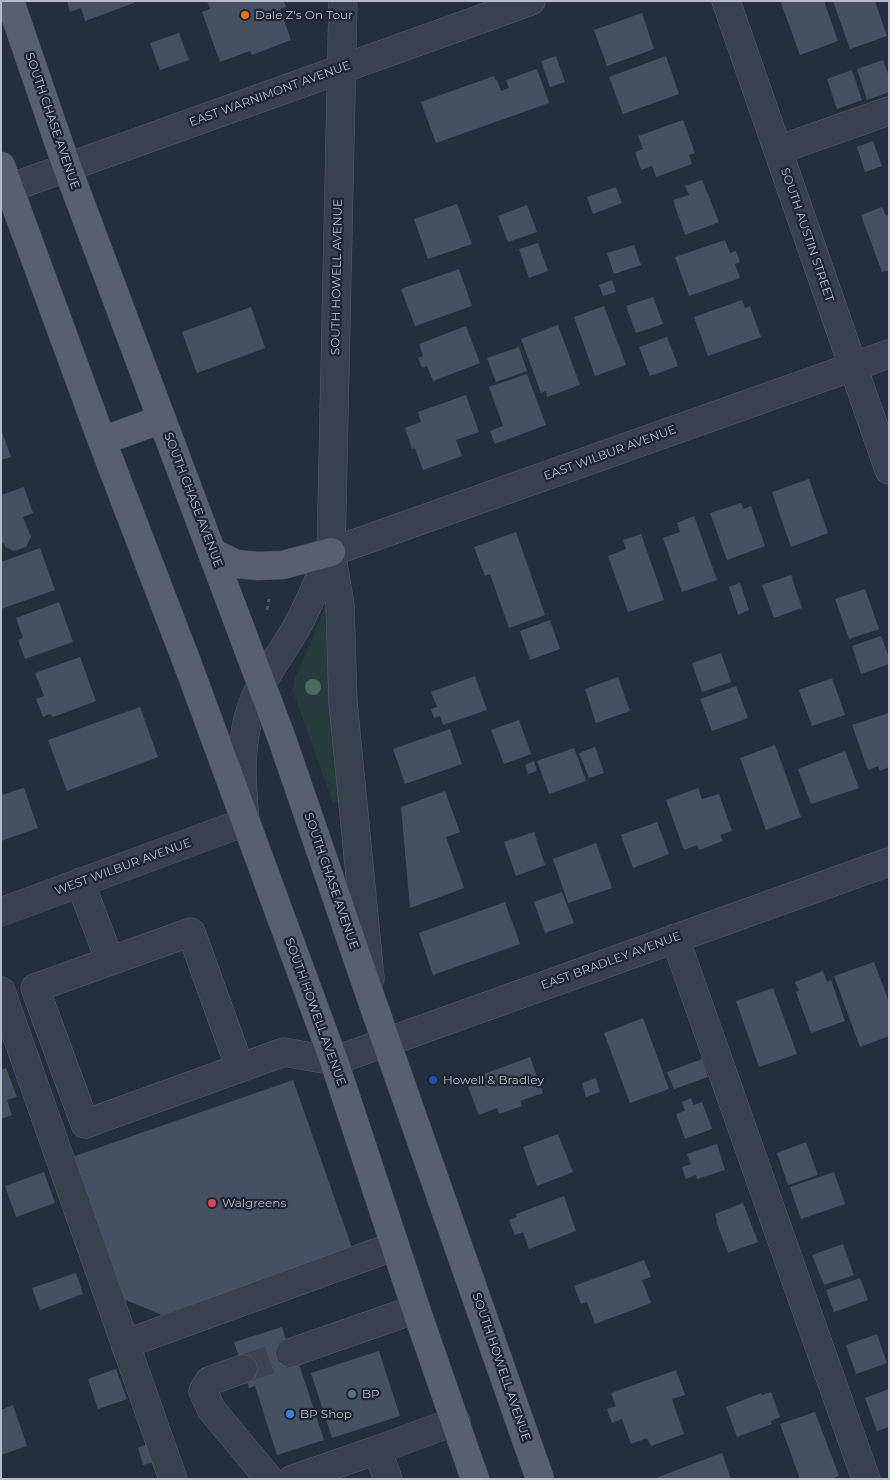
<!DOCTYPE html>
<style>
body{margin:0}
#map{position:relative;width:890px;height:1480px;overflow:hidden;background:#242f3e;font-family:Montserrat,sans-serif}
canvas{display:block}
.frame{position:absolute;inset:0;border:2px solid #b4bcc9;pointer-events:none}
</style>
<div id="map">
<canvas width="890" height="1480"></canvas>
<div class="frame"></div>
</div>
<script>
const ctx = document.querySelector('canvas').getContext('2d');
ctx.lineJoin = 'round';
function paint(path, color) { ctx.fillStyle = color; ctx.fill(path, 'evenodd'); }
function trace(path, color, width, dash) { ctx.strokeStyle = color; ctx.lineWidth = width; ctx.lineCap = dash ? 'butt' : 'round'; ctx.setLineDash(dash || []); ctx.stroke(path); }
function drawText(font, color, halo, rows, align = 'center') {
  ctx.font = font + ' Montserrat,sans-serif'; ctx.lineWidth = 4.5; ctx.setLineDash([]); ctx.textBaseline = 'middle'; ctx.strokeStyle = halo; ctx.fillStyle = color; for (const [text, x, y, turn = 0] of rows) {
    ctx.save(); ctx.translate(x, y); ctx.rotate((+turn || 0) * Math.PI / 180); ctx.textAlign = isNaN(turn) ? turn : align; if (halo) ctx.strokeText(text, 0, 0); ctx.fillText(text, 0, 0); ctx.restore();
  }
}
const green = new Path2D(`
 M324,608L330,609L341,800L333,803L293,691L295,678L312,640Z`);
const building = new Path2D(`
 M67,1H134V3L85,21L81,8L70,12Z
 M207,1H284L286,7L280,9L291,40L252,55L250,51L220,62L202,12L210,9Z
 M785,1H824L838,41L800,55L781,3Z
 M833,1H875L887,36L850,49Z
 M642,13L654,49L607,66L594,30Z
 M179,33L189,60L160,70L150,43Z
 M556,56L565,82L550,87L541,61Z
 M666,56L679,94L623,114L609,77Z
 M883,60L889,76V92L867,100L857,69Z
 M537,69L549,103L436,143L421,102L494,76L496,81L497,80L501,91L509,88L506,80Z
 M852,70L862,100L837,109L827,79Z
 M683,120L695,153L689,155L692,164L656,177L652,166L641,170L635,152L643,149L638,136Z
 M873,141L882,166L865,172L857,147Z
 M702,180L719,222L685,235L673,200L689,195L685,186Z
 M616,187L622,203L593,214L587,197Z
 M457,204L472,244L428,259L414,219Z
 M527,205L537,232L508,242L498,216Z
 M882,207L886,216L889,215V270L882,272L861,215Z
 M725,240L730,253L736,251L740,262L735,264L740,278L689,296L675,257Z
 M538,243L548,271L529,278L519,249Z
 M634,245L641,265L614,274L607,253Z
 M459,269L472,306L415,326L401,289Z
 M612,280L616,292L603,296L599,285Z
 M653,297L663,324L636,333L626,306Z
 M742,300L745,308L750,306L761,337L708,356L694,317Z
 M604,306L626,365L595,376L574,317Z
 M251,307L265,348L197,373L182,332Z
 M558,325L580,385L547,397L546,391L541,393L521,339Z
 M466,326L480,363L433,381L427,366L422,368L418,358L423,356L419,344Z
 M667,337L678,366L650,376L639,347Z
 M519,347L527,371L496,382L487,358Z
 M527,374L546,425L495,444L490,431L503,426L489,387Z
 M466,395L479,432L456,440L462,456L423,470L415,448L412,449L405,428L421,422L418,412Z
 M1,429L11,457L1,460Z
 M809,479L828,533L791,547L772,492Z
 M24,487L33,513L23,517L31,537L26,547L14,551L5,547L4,543L1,544V495Z
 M741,503L743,509L751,506L765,546L727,560L710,513Z
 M694,516L717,580L682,592L663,538L680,532L677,523Z
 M516,532L545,615L509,628L490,574L485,576L474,547Z
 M641,534L664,600L628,612L608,556L626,549L623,540Z
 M40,548L55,590L1,609V562Z
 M791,575L802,608L774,618L762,585Z
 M740,583L749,610L738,615L729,587Z
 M865,589L879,629L849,639L835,599Z
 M59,602L73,642L25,659L18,640L23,638L16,618Z
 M550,620L560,649L530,660L520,631Z
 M881,636L889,657V664L861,674L852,646Z
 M721,653L731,682L702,692L692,663Z
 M80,657L96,701L53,717L50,714L43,717L36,699L44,696L35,673Z
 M475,676L487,710L443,725L440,716L434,718L431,709L437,707L431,692Z
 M618,677L630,711L596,723L585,689Z
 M832,678L845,715L812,726L799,690Z
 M736,686L748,718L712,731L700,699Z
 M140,707L158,757L67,791L48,740Z
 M889,713V767L880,771L878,766L868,770L852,725Z
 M519,720L531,754L504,764L491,730Z
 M450,729L462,764L405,784L393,749Z
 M775,745L801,817L766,830L740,758Z
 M595,747L604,773L589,778L579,753Z
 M574,748L586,781L549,794L537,761Z
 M845,751L859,788L811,804L798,769Z
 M534,761L537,771L528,774L525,765Z
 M24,788L38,828L1,841V795Z
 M698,788L702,799L719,794L732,831L720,835L723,841L699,850L697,845L684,850L666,800Z
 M445,791L460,832L446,837L464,888L410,908L401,807Z
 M657,822L669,854L633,868L621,835Z
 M534,832L545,865L516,876L504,842Z
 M596,843L612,888L568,903L553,859Z
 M562,892L574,923L545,933L534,902Z
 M505,902L520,944L433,975L419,933Z
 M874,962L889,1002V1036L860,1047L834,976Z
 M823,971L827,982L831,980L845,1021L811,1033L796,992L799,991L795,982Z
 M773,988L797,1054L759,1067L736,1001Z
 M643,1018L669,1089L630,1103L604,1033Z
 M530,1057L543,1093L520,1101L522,1106L499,1114L497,1108L479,1115L468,1087L486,1080L484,1074Z
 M702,1059L708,1077L674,1089L667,1072Z
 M6,1068L17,1097L7,1100L12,1115L1,1119V1070Z
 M596,1078L600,1092L586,1097L582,1083Z
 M293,1080L352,1248L162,1315L121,1298L72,1157Z
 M691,1098L693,1105L702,1102L712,1129L685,1139L676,1114L685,1111L682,1102Z
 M558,1134L573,1172L537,1186L523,1147Z
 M806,1142L818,1175L788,1185L777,1153Z
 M717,1144L725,1170L697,1179L696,1175L686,1179L682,1167L691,1164L687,1154Z
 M44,1172L55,1203L16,1217L5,1186Z
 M834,1172L845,1204L801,1219L790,1187Z
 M564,1196L576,1231L529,1249L523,1232L515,1235L509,1220L517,1217L516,1214Z
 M743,1203L758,1242L728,1253L716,1221L717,1220L715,1214Z
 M843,1244L854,1275L824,1285L812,1255Z
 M644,1260L651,1277L642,1280L651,1303L595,1324L587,1302L581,1304L574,1286Z
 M76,1273L83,1294L40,1310L32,1288Z
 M860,1278L868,1300L834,1312L826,1290Z
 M282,1327L294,1363L298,1361L324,1440L277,1455L255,1386L249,1388L234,1342Z
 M877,1334L887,1363L856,1374L846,1345Z
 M379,1351L400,1416L332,1438L311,1373Z
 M116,1369L127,1399L98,1409L88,1379Z
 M676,1370L685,1395L672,1399L684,1434L651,1446L647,1438L631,1444L622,1419L612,1423L607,1409L616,1406L611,1393Z
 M889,1389V1427L877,1431L865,1398Z
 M771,1392L780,1417L771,1421L772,1424L737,1437L726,1407L761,1393L762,1395Z
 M13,1405L27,1446L1,1455V1410Z
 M815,1412L839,1476L831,1479H800L780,1424Z
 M147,1444L153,1462L143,1465L138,1448Z
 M722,1453L731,1479H653Z`);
const minorTunnel = new Path2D(`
 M243,1369L290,1353`);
const path = new Path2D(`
 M267,610L269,599`);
const minor = new Path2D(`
 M343,1L331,552L340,605L343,702L370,978
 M726,1L889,470
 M778,150L889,111
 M1,191L531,1
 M331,552L889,354
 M80,882L110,961
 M1,912L245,822C242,785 239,752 249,715C258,681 283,653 300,621C311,599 321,575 331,552
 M675,938L866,1479
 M1,991L173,1479
 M240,1068L191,932L35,988L85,1124L284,1052L334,1061L889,862
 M125,1344L395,1246
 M290,1353L416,1309
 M243,1369L209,1381L203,1391L211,1409L269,1479
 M293,1479L377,1450
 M388,1479L377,1450L456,1421`);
const major = new Path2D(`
 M10,1L67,167L282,739L372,1001L540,1479
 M1,166L102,441L188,665L334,1061L416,1309L475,1479
 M102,441L162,419
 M212,552L236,564L258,566L283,565L331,552`);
const trees = [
 [313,687]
];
const markers = [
 [245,15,5,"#e8710a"],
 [433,1080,5,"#1a4fb4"],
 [212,1203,5,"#e0444e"],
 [352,1394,5,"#5c6f8a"],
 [290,1414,5,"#3f7fe0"]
];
const poiNames = [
 ["Dale Z's On Tour",255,15],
 ["Howell & Bradley",443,1080],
 ["Walgreens",222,1203],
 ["BP",362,1394],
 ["BP Shop",300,1414]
];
const streetNames = [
 ["EAST WARNIMONT AVENUE",270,94,-20],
 ["SOUTH CHASE AVENUE",52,121,71],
 ["SOUTH AUSTIN STREET",807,235,71],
 ["SOUTH HOWELL AVENUE",337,277,-89],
 ["EAST WILBUR AVENUE",610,453,-20],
 ["SOUTH CHASE AVENUE",193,500,69],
 ["WEST WILBUR AVENUE",123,867,-20],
 ["SOUTH CHASE AVENUE",331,881,71],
 ["EAST BRADLEY AVENUE",611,961,-20],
 ["SOUTH HOWELL AVENUE",315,1012,70],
 ["SOUTH HOWELL AVENUE",501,1367,71]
];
paint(green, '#263c3f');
paint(building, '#455162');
trace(minorTunnel, '#3a4453', 28, [28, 14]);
trace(minor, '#565f6c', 29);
trace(major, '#414a57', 29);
trace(path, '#44595c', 3, [4, 4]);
trace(minor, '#38414e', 28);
trace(major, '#56606e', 28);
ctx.fillStyle = '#4b6a5d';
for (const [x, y] of trees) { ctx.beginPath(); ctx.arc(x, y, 8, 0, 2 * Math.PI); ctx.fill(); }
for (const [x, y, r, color] of markers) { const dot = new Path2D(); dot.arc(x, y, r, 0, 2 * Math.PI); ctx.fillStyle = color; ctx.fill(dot); trace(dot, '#1d2633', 2); }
drawText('12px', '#b4bcc9', '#1d2633', poiNames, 'left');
drawText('12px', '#b4bcc9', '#1d2633', streetNames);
</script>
